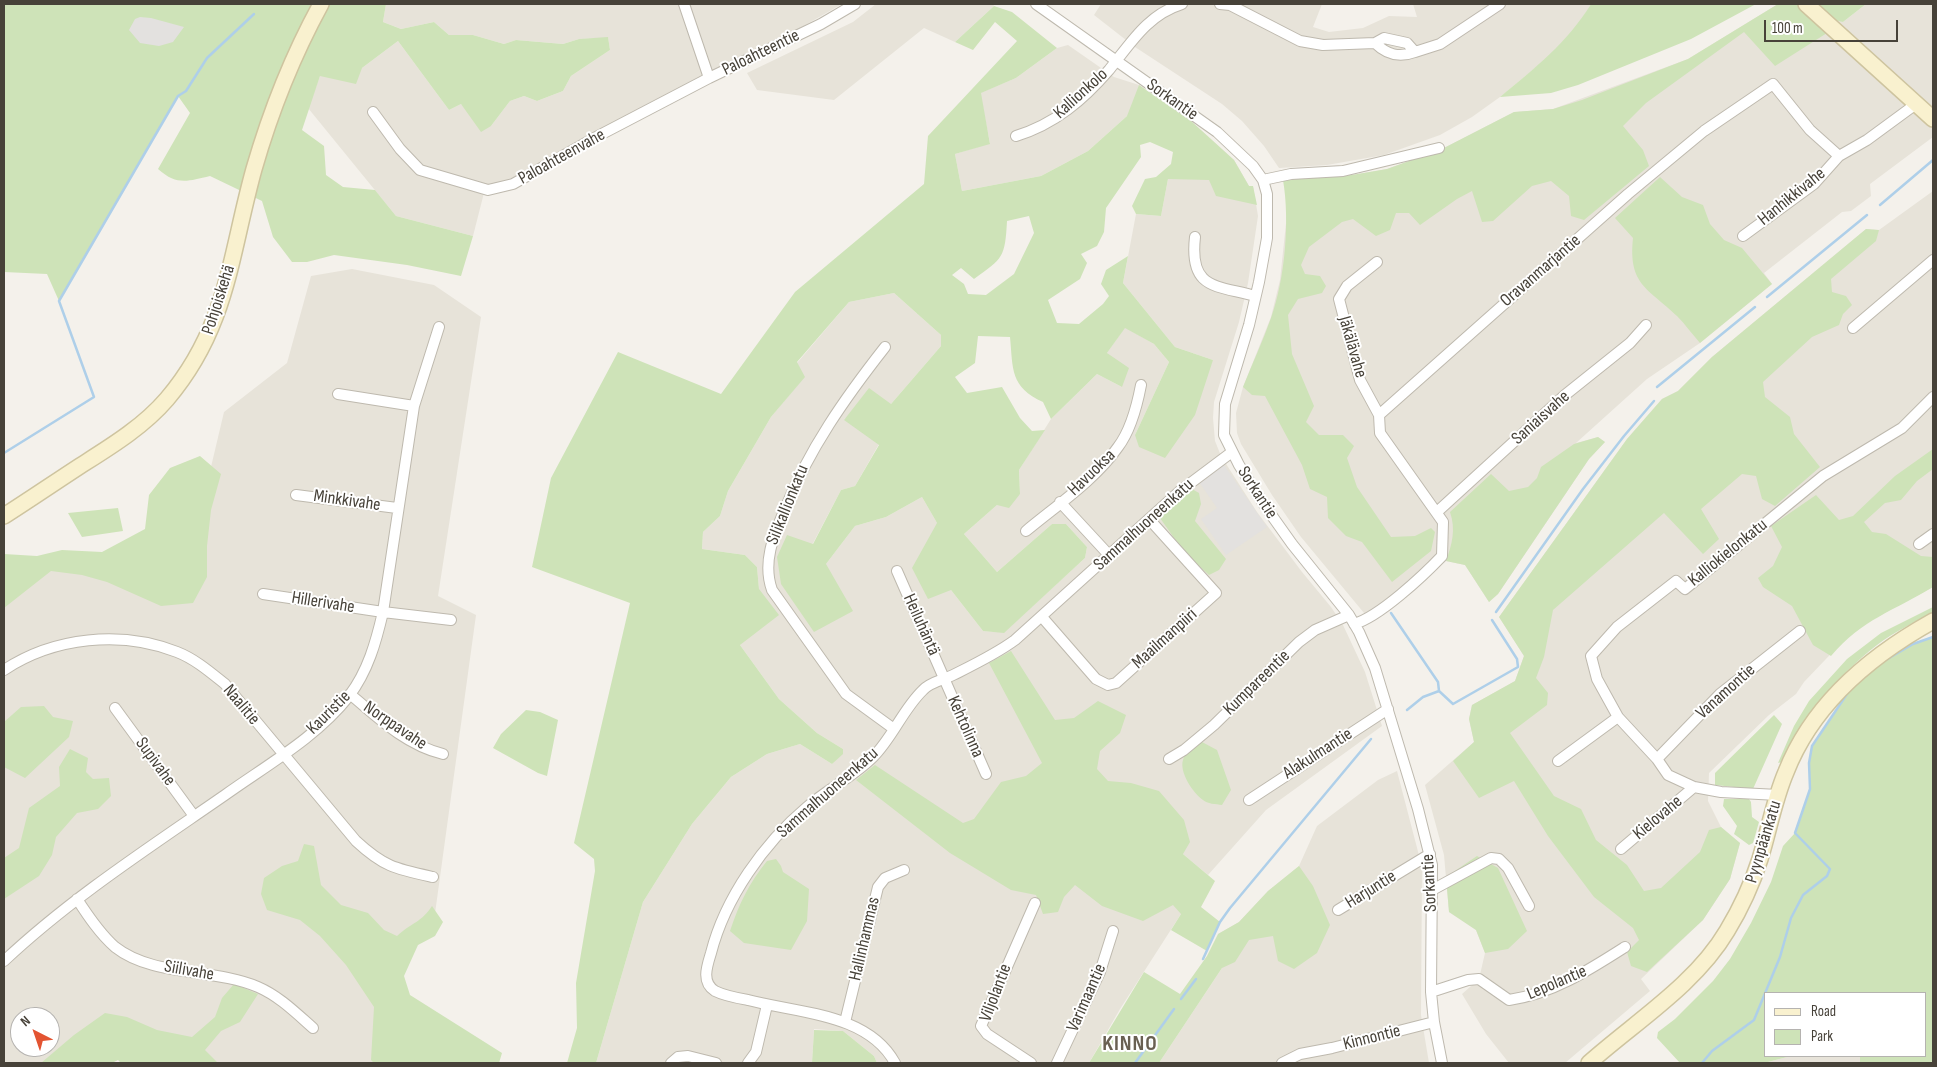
<!DOCTYPE html>
<meta charset="utf-8">
<style>
body{margin:0}
#map{position:relative;width:1937px;height:1067px;overflow:hidden;background:#f4f1eb;font-family:"Sofia Sans Condensed",sans-serif}
canvas{display:block}
.frame{position:absolute;inset:0;border:5px solid #474239;pointer-events:none}
.legend{position:absolute;left:1764px;top:992px;width:162px;height:65px;box-sizing:border-box;background:#fff;border:1px solid #b5b3b0;margin:0;padding:6px 9px;list-style:none;font-size:15px;color:#474239}
.legend li{display:flex;align-items:center;gap:10px;height:25px}
.legend b{width:25px;border:1px solid #b5b3b0}
.north{position:absolute;left:10px;top:1007px;width:50px;height:50px;box-sizing:border-box;background:#fff;border:1px solid #b5b3b0;border-radius:50%;rotate:319deg;font-size:14px;font-weight:700;line-height:20px;text-align:center;color:#474239}
.north::after{content:'';display:block;margin:auto;width:18px;height:22px;background:#e35432;clip-path:polygon(50% 0,100% 100%,50% 72%,0 100%)}
.scale{position:absolute;left:1764px;top:20px;width:134px;height:22px;box-sizing:border-box;border:2px solid #474239;border-top:0;padding-left:6px;font-size:15px;line-height:18px;white-space:nowrap;color:#474239;-webkit-text-stroke:4px #fff;paint-order:stroke}
</style>
<div id="map">
<canvas width="1937" height="1067"></canvas>
<div class="frame"></div>
<ul class="legend">
<li><b style="height:6px;background:#f9f1cf"></b>Road</li>
<li><b style="height:14px;background:#cee3b8"></b>Park</li>
</ul>
<div class="north">N</div>
<div class="scale">100 m</div>
</div>
<script>
const ctx = document.querySelector('canvas').getContext('2d');
ctx.lineJoin = 'round';
function paint(path, color) { ctx.fillStyle = color; ctx.fill(path, 'evenodd'); }
function trace(path, color, width, dash) { ctx.strokeStyle = color; ctx.lineWidth = width; ctx.lineCap = dash ? 'butt' : 'round'; ctx.setLineDash(dash || []); ctx.stroke(path); }
function drawText(font, color, halo, rows, align = 'center') {
  ctx.font = font + ' "Sofia Sans Condensed",sans-serif'; ctx.lineWidth = 4; ctx.setLineDash([]); ctx.textBaseline = 'middle'; ctx.strokeStyle = halo; ctx.fillStyle = color; for (const [text, x, y, turn = 0] of rows) {
    ctx.save(); ctx.translate(x, y); ctx.rotate((+turn || 0) * Math.PI / 180); ctx.textAlign = isNaN(turn) ? turn : align; if (halo) ctx.strokeText(text, 0, 0); ctx.fillText(text, 0, 0); ctx.restore();
  }
}
const residential = new Path2D(`
 M386,4H842L784,37L713,70L639,109L513,179L486,185L473,236L396,216L308,108L320,76L362,68L398,41L449,110L461,104L491,126L510,101L524,96L537,101L563,91L571,76L610,50L608,38L579,39L563,44L516,40L504,44L473,35H449L434,22L401,29L383,22Z
 M876,4H993L994,6L955,42L924,28L834,100L757,90L747,73L853,22Z
 M1101,4H1322L1313,27L1329,32L1363,28L1389,16L1417,17L1413,4H1591L1577,28L1550,56L1500,97L1472,117L1440,135L1384,155L1327,165L1279,168L1264,146L1242,121L1222,104L1135,47L1094,15Z
 M1778,4H1816L1843,22L1866,4H1933V137L1870,184L1871,196L1851,211L1842,212L1764,273L1772,284L1700,343L1647,379L1576,443L1598,437L1605,442L1589,459L1498,594L1489,602L1465,565L1446,561L1392,607L1369,619L1301,537L1272,495L1241,444L1237,433L1236,413L1243,387L1271,317L1280,280L1287,214L1286,197L1352,175L1387,169L1442,149L1514,112L1553,109L1688,59Z
 M1068,45L1114,77L1139,85L1191,121L1234,160L1249,186H1253L1258,216L1248,283L1239,322L1214,402L1213,418L1215,441L1221,456L1257,512L1302,572L1331,607L1343,625L1365,672L1382,726L1266,810L1208,875L1183,854L1181,914L1120,1009L1089,1063H877L874,1056L843,1031L814,1029L812,1063H596L643,902L692,824L731,777L767,754L800,744L832,764L843,749L817,733L779,699L740,645L759,589L757,567L745,555L702,549L703,532L720,516L728,491L771,417L804,377L797,363L849,302L894,293L941,335V346L891,404L844,419L879,444L855,486L841,490L812,545L826,564L855,526L886,517L922,497L937,523L951,590L983,631L1004,632L1085,558L1087,547L1066,524H1052L997,572L964,534L997,505L1020,494L1019,470L1051,419L1097,374L1122,387L1107,353L1125,327L1154,344L1169,362L1135,435L1213,360L1175,347L1123,283L1136,214L1161,216L1168,179L1193,153L1127,116L1088,151L1041,176L962,191L955,154L990,143L980,93L1016,78L1057,48Z
 M1933,191V587L1864,624L1847,637L1804,682L1796,694L1769,715L1709,773L1708,801L1721,827L1740,843L1730,879L1703,920L1641,979L1650,991L1565,1063H1509L1486,1034L1462,994L1479,979L1485,953L1476,930L1449,912L1444,855L1425,785L1474,742L1469,719L1472,705L1515,681L1524,656L1499,617L1627,439L1662,399L1678,391L1712,357L1866,229L1879,230Z
 M352,269L434,285L481,317L438,596L476,615L433,928L413,938L376,1063H204L193,1055L52,1063H4V602L51,564L184,581L224,412L287,363L311,276ZM20,1017H50V1047H20Z
 M1397,771L1422,867L1421,1015L1429,1063H1159L1222,968L1218,934L1239,922L1268,891L1299,866L1317,826L1378,780Z
 M1791,1056H1860V1063H1764Z`);
const green = new Path2D(`
 M4,4H386L383,22L401,29L434,22L449,35H473L504,44L516,40L563,44L579,39L608,37L610,50L571,76L563,91L537,101L524,96L510,101L491,126L481,132L461,104L449,110L398,41L362,68L356,84L320,76L302,130L324,146L326,175L343,187L375,190L396,216L473,236L461,276L407,265L334,255L307,262H292L273,237L262,201L210,176C188,181 177,186 158,169L190,113L178,96L59,301L47,274L4,272Z
 M1591,4H1756L1691,39L1578,85L1551,93L1500,97C1535,68 1567,43 1591,4Z
 M1778,4H1797L1827,33L1775,66L1744,32L1646,103L1623,126L1643,150L1649,166L1584,220L1571,216L1569,196L1551,181L1532,186L1493,221L1482,222L1472,191L1457,199L1420,225L1409,213H1396L1390,230L1376,236L1353,219L1342,222L1309,247L1301,265L1305,274L1320,276L1326,286L1322,293L1298,299L1288,315L1292,354L1314,406L1306,422L1319,435H1343L1354,446L1347,458L1357,487L1391,537L1415,536L1431,528L1435,532L1431,551L1392,582L1362,542L1346,536L1328,518L1327,497L1310,489L1302,465L1265,396L1252,395L1243,387C1252,364 1263,341 1271,318C1285,279 1290,221 1283,180L1352,175L1387,169L1442,149L1514,112L1553,109L1582,100L1688,59Z
 M1816,4H1866L1843,22L1834,20Z
 M994,6L1012,12L1057,48L1016,78L981,93L990,144L955,154L962,191L1041,176L1088,151L1127,116L1139,85L1191,121L1234,160L1249,186H1253L1257,205L1216,196L1209,180L1168,179L1161,216L1136,214L1132,206L1145,179L1156,177L1171,164L1173,152L1150,142L1140,145L1141,157L1106,208L1104,232L1097,246L1081,254L1087,263L1080,279L1048,300L1057,323L1079,324L1103,304L1109,296L1101,284L1106,270L1128,256L1123,283L1175,347L1213,360L1195,415L1165,458L1139,447L1135,435L1169,362L1154,344L1125,328L1107,353L1129,368L1122,387L1097,374L1051,419L1043,402C1010,387 1013,369 1010,337L978,336L975,363L955,377L967,393L1002,387L1020,418L1032,431L1045,430L1019,470L1020,494L1009,508L997,505L964,534L997,572L1052,524H1066L1087,547L1085,558L1004,633L983,631L951,590L928,599L912,568L937,523L922,497L886,517L855,526L826,564L853,611L814,632L781,584L777,557L787,535L813,544L841,490L855,486L879,445L844,420L869,388L891,404L941,346V335L894,293L849,302L797,362L805,377L771,417L728,491L720,516L703,532L702,549L745,555L757,567L759,589L779,615L740,645L779,699L817,733L843,749V754L832,764L800,744L767,754L731,777L692,824L643,902L596,1063H567L577,1028L576,983L595,871L594,859L574,843L630,603L532,567L551,478L618,352L721,394L795,292L924,184L928,136L1017,41L995,22L973,50L955,42ZM1029,216L1034,233L1014,274L986,295L968,294L964,284L952,275L961,268L974,279C1003,258 1005,258 1007,221Z
 M1660,177L1682,197L1703,205L1710,224L1724,240L1742,248L1772,284L1700,343C1692,334 1685,324 1677,316C1648,288 1628,285 1633,238L1615,218Z
 M1866,229L1879,230L1876,241L1831,279L1832,292L1846,296L1852,305L1843,314L1839,325L1812,337L1763,382L1765,397L1790,417L1794,434L1820,467L1775,506L1762,499L1756,476L1742,474L1701,509L1719,539L1703,554L1664,513L1553,610L1544,657L1536,678L1548,693L1547,705L1510,733L1554,796L1581,809L1596,840L1627,865L1644,891L1661,888L1700,852L1709,830L1721,827L1740,843L1730,879L1703,920L1647,972L1631,966L1627,952L1639,940L1633,928L1594,897L1548,836L1514,781L1479,798L1453,761L1474,742L1469,719L1472,705L1515,681L1524,656L1499,617L1627,439L1662,399L1678,391L1712,357Z
 M1598,437L1605,442L1589,459L1498,594L1489,602L1465,565L1446,561C1452,544 1456,530 1450,512L1491,474L1509,491L1528,487L1537,478L1541,467L1574,444Z
 M1933,449V469L1917,481L1901,500L1885,503L1864,522L1872,532L1886,534L1921,556L1933,557V587C1894,611 1862,619 1831,656L1813,645L1792,606L1763,587L1758,578L1773,566L1782,547L1771,526L1816,495L1839,520L1853,516L1895,476Z
 M200,456L221,474L211,510L207,546V577L193,603L161,606L107,582L82,575L51,571L4,608V554L37,556L62,550L102,552L145,529L149,495L170,468Z
 M1192,489L1199,493L1201,504L1195,521L1226,559L1219,570L1209,575L1184,552L1160,518L1162,510Z
 M118,508L123,531L82,537L68,513Z
 M1933,607V612C1915,622 1894,632 1877,645C1836,677 1805,716 1782,762L1778,763L1794,726L1809,701L1847,659L1881,633Z
 M1933,637V1063H1860V1056H1926V993H1766V1056H1791L1764,1063H1680L1657,1038L1658,1032L1675,1019L1713,981L1730,959L1751,923L1771,882L1783,846L1795,833L1803,809L1810,789L1809,763L1812,746L1852,688L1874,666L1913,644Z
 M1011,651L1055,720L1074,718L1098,701L1126,715L1120,733L1100,751L1097,769L1108,781L1131,783L1159,791L1184,820L1190,842L1183,854L1215,881L1201,907L1220,922L1207,951L1171,930L1181,914L1173,905L1143,921L1102,906L1075,885L1064,897L1058,912L1043,914L1036,895L1011,890L950,853L856,780L875,765L963,823L974,819L1001,782L1026,776L1042,763L989,663Z
 M44,706L53,717L73,721L69,737L25,778L4,767V722L21,707Z
 M526,710L540,712L558,720L547,776L538,773L493,748L501,734Z
 M1774,715L1782,724L1753,789L1715,785V773Z
 M1202,742L1217,750L1231,790L1222,805C1216,804 1207,804 1203,800C1193,793 1179,772 1183,760C1185,751 1195,746 1202,742Z
 M70,749L88,758L86,772L93,779L109,778L111,796L98,809L77,813L56,837L52,855L39,876L4,899V858L19,848L29,808L60,786L59,767Z
 M1724,799H1749L1751,802L1752,817L1759,822L1753,843L1749,845L1734,834L1737,826L1723,806Z
 M304,844L314,846L321,885L341,905L368,913L384,930L397,936C411,923 422,922 432,906L443,922L435,936L418,945L404,976L410,995L502,1053L499,1063H374L371,1060L374,1007L346,965L320,936L300,920L267,910L261,894L264,878L282,866L298,861Z
 M1477,856L1498,868L1527,931L1508,949L1485,953L1476,930L1449,912L1446,877Z
 M776,859L781,866L783,872L809,889L807,921L791,950L744,943L730,931C739,904 749,883 767,861Z
 M1299,866L1313,886L1330,925L1317,953L1294,969L1278,961L1273,936L1249,940L1235,962L1222,968L1159,1063H1089L1144,972L1180,994L1207,956L1218,934L1239,922L1268,891Z
 M234,984L258,994L240,1022L221,1031L205,1050L218,1063H121L118,1060L112,1063H41L74,1035L105,1013L127,1017L157,1030L192,1037L215,1017L222,998Z
 M814,1030L843,1031L874,1056L877,1063H812Z`);
const parking = new Path2D(`
 M140,17L151,18L184,27L173,42L159,46L140,43L129,30L135,19Z
 M1224,465L1267,527L1226,555L1201,519L1217,508L1199,482Z`);
const stream = new Path2D(`
 M1880,205L1933,160
 M1767,297L1867,215
 M1657,387L1755,307
 M4,453L94,397L59,301L178,96L186,91L207,58L254,14
 M1496,612L1583,489L1624,436L1654,401
 M1391,613L1438,682L1439,691
 M1884,661L1913,644L1933,637
 M1407,710L1423,697L1439,691L1453,704L1518,667L1517,659L1492,620
 M1203,959L1220,922L1230,908L1371,739
 M1181,999L1196,979
 M1135,1063L1174,1009
 M1702,1063L1712,1051L1754,1020L1780,957L1791,918L1803,895L1827,876L1830,869L1795,833L1810,789L1809,763L1812,746L1851,688`);
const street = new Path2D(`
 M684,4L709,78
 M1036,4L1217,132L1253,166L1263,180L1267,194V238L1259,282L1249,325L1225,404L1224,435L1239,465L1265,506L1292,544L1349,615L1359,632L1375,668L1418,809L1432,865L1431,992L1434,1022L1442,1063
 M1220,4L1230,5L1300,41L1323,45L1375,43L1384,38L1407,43L1415,52L1440,44L1500,4
 M1375,43C1387,55 1399,58 1415,52
 M373,112L400,149L420,170L488,190L513,184L598,136L709,78L821,24L855,4
 M1016,136C1055,124 1083,100 1109,70C1131,43 1147,15 1182,4
 M1263,180L1291,174L1343,171L1439,148
 M1743,236L1814,184L1839,156
 M1195,237C1189,290 1216,285 1255,296
 M1377,262L1347,286L1339,299L1360,380L1379,415
 M1853,328L1933,260
 M885,347C845,398 809,449 785,509C774,535 762,562 772,590L846,694L894,729
 M338,394L414,406
 M296,495L397,508
 M1060,502L1109,555
 M1437,512L1565,395L1630,343L1646,325
 M1026,531C1056,506 1096,479 1118,447C1131,430 1137,406 1141,385
 M1919,544L1933,534
 M897,571L986,774
 M263,594L383,612L451,620
 M1042,617L1096,679L1108,685L1116,683L1216,593L1149,519
 M1354,624C1379,617 1423,576 1442,556L1443,522L1380,433L1379,415L1628,194L1704,131L1773,84L1810,130L1839,156L1867,140L1916,104
 M4,670C54,637 121,630 177,652C195,659 210,672 225,684L356,841C384,867 396,869 433,877
 M350,694C378,718 406,745 443,754
 M115,708L194,816
 M1169,759L1184,750L1214,725L1299,642L1315,630L1349,615
 M1657,759L1720,694L1800,631
 M1558,761L1618,717
 M1778,795L1721,792L1694,787L1668,775L1657,759L1618,717L1597,679L1591,656L1617,627L1676,581L1685,589L1823,476L1902,428L1933,397
 M1249,800L1388,709
 M1621,849L1694,787
 M1434,889L1491,858L1499,859L1508,868L1529,906
 M77,899C88,916 100,934 115,947C153,977 214,968 258,987C279,996 296,1013 313,1028
 M1338,910L1430,854
 M4,961C71,898 150,847 225,795C267,765 317,737 349,696C368,671 376,642 383,612L414,406L439,327
 M1431,992L1468,980L1479,979L1509,1000C1552,994 1589,970 1625,947
 M845,1022L878,887L885,878L904,870
 M671,1063L678,1057L688,1056L716,1063
 M748,1063L756,1052L767,1005
 M895,1063C868,1013 797,1013 748,1000C737,998 725,996 715,991C701,982 707,966 711,953C725,898 764,843 807,807C828,789 854,776 873,757C893,737 903,709 923,690C930,682 943,680 953,675C975,664 996,654 1015,640L1180,491L1232,452
 M1031,1063L987,1034L981,1026L1035,903
 M1057,1063L1100,972L1113,931
 M1282,1063L1300,1054L1332,1048L1434,1022`);
const secondary = new Path2D(`
 M1806,4L1933,119
 M4,516C29,500 54,483 80,466C110,447 143,427 167,399C228,327 230,255 254,169C271,110 292,57 321,4
 M1589,1063C1635,1022 1695,985 1727,931C1741,908 1752,884 1760,859C1769,830 1774,800 1786,772C1813,703 1870,656 1933,621`);
const streetNames = [
 ["Paloahteentie",761,53,-26],
 ["Kallionkolo",1081,94,-42],
 ["Sorkantie",1172,100,35],
 ["Paloahteenvahe",562,157,-29],
 ["Hanhikkivahe",1792,197,-39],
 ["Oravanmarjantie",1541,271,-41],
 ["Pohjoiskehä",219,300,-72],
 ["Jäkälävahe",1352,347,74],
 ["Saniaisvahe",1541,418,-42],
 ["Havuoksa",1092,473,-44],
 ["Sorkantie",1257,493,57],
 ["Minkkivahe",347,501,8],
 ["Silikallionkatu",788,505,-68],
 ["Sammalhuoneenkatu",1144,525,-42],
 ["Kalliokielonkatu",1728,553,-39],
 ["Hillerivahe",323,603,9],
 ["Heiluhäntä",921,625,66],
 ["Maailmanpiiri",1165,639,-42],
 ["Kumpareentie",1257,683,-44],
 ["Vanamontie",1726,692,-42],
 ["Naalitie",241,705,50],
 ["Kauristie",329,713,-45],
 ["Norppavahe",395,726,34],
 ["Kehtolinna",965,727,66],
 ["Alakulmantie",1318,754,-33],
 ["Supivahe",155,762,54],
 ["Sammalhuoneenkatu",828,793,-41],
 ["Kielovahe",1658,818,-40],
 ["Pyynpäänkatu",1764,842,-73],
 ["Sorkantie",1430,883,-93],
 ["Harjuntie",1371,890,-32],
 ["Hallinhammas",865,939,-77],
 ["Siilivahe",189,971,10],
 ["Lepolantie",1557,983,-23],
 ["Viljolantie",996,993,-69],
 ["Varimaantie",1087,998,-66],
 ["Kinnontie",1372,1038,-14]
];
const districtNames = [
 ["KINNO",1130,1044]
];
paint(residential, '#e7e3d9');
paint(green, '#cee3b8');
paint(parking, '#e3e1df');
trace(stream, '#aecfe9', 2.5);
trace(street, '#beb9ae', 12);
trace(secondary, '#cec49f', 18);
trace(street, '#fff', 10);
trace(secondary, '#f9f1cf', 15);
drawText('18px', '#474239', '#fff', streetNames);
ctx.letterSpacing = '1px';
drawText('bold 22px', '#696052', '#fff', districtNames);
ctx.letterSpacing = '0px';
</script>
